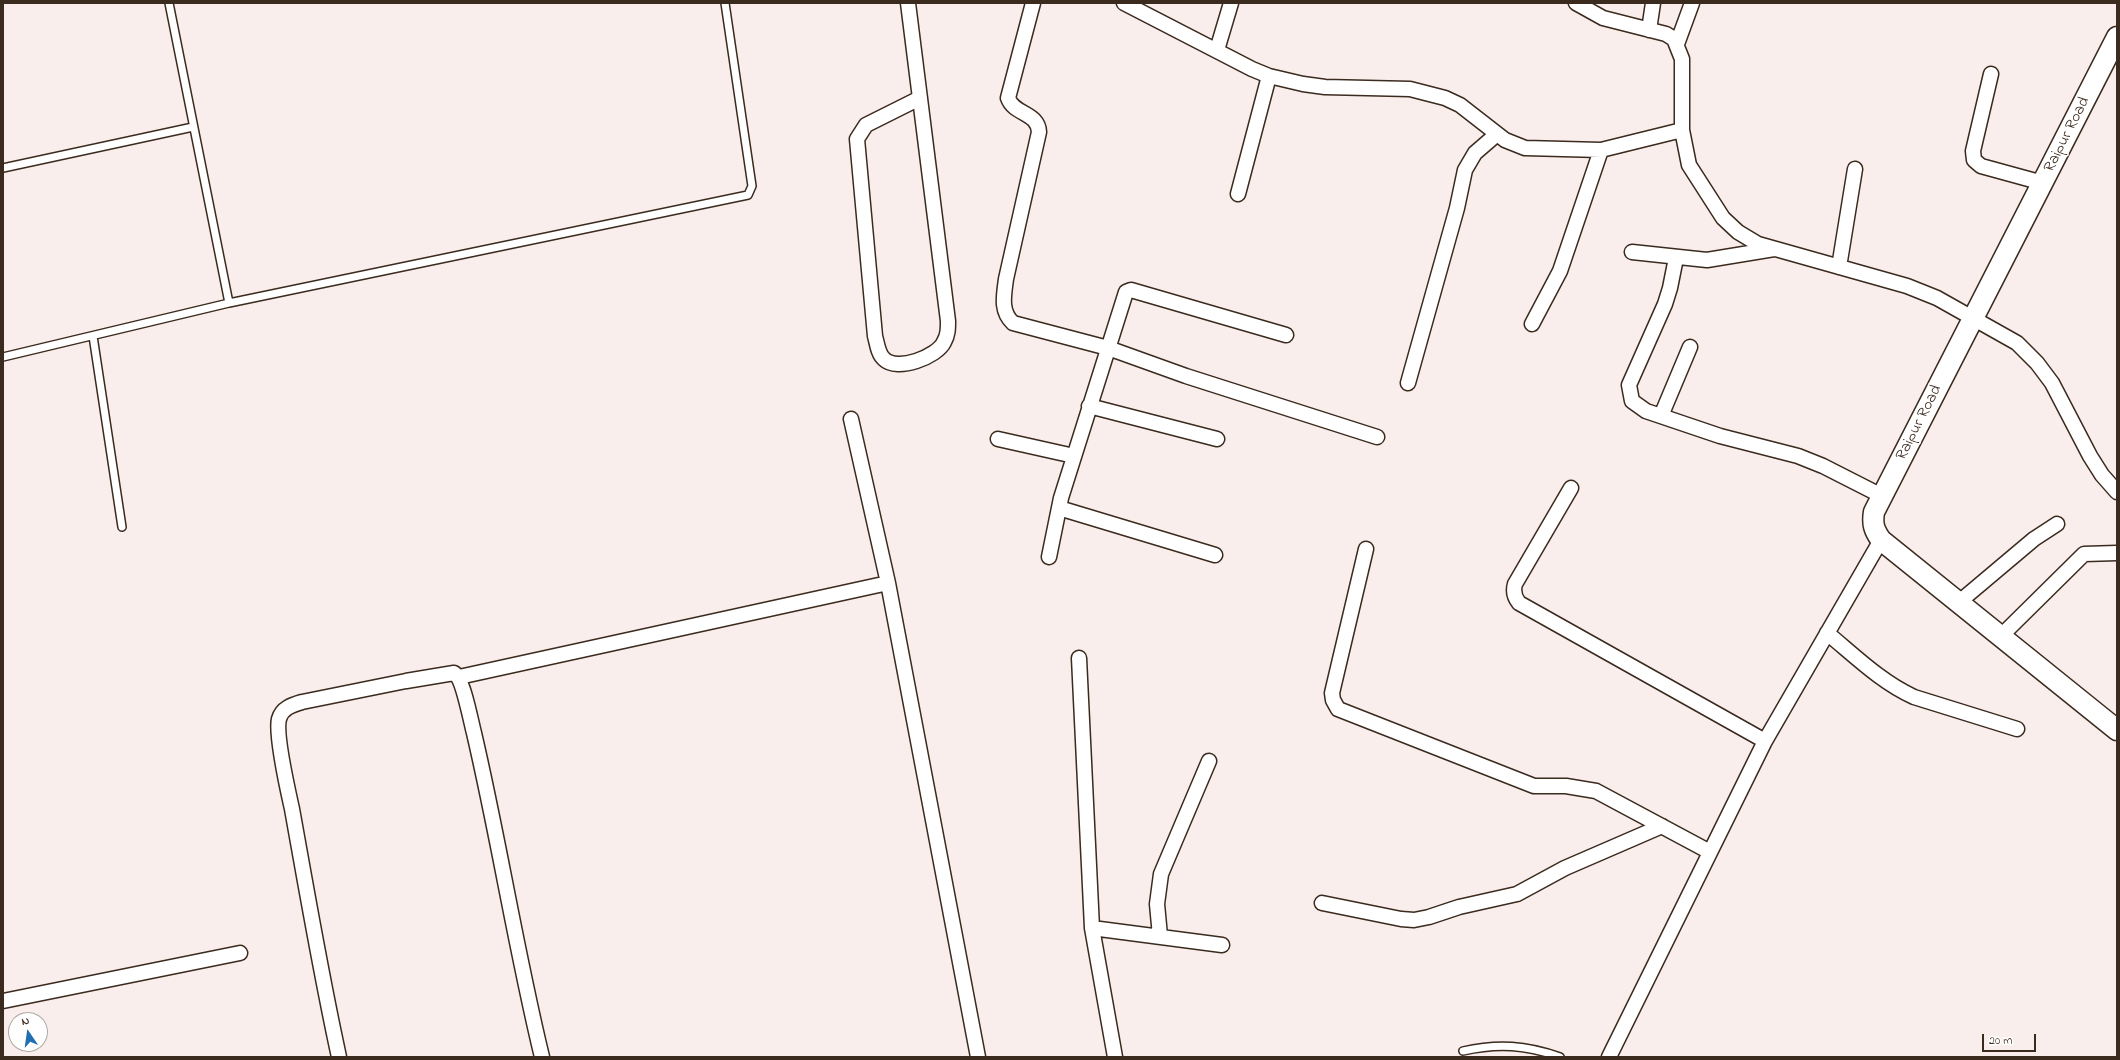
<!DOCTYPE html>
<style>
body{margin:0}
#map{position:relative;width:2120px;height:1060px;overflow:hidden;background:#f9eeeb;font-family:"Indie Flower",sans-serif}
canvas{display:block}
.frame{position:absolute;inset:0;border:4px solid #3b2a1e;pointer-events:none}
.north{position:absolute;left:8px;top:1012px;width:40px;height:40px;box-sizing:border-box;background:#fff;border:1px solid #b1aaa5;border-radius:50%;rotate:347deg;font-size:11px;font-weight:700;line-height:16px;text-align:center;color:#3b2a1e}
.north::after{content:'';display:block;margin:auto;width:14px;height:18px;background:#1f6fb2;clip-path:polygon(50% 0,100% 100%,50% 72%,0 100%)}
.scale{position:absolute;left:1982px;top:1034px;width:54px;height:18px;box-sizing:border-box;border:2px solid #3b2a1e;border-top:0;padding-left:5px;font-size:12px;line-height:14px;white-space:nowrap;color:#3b2a1e;-webkit-text-stroke:3px #fff;paint-order:stroke}
</style>
<div id="map">
<canvas width="2120" height="1060"></canvas>
<div class="frame"></div>
<div class="north">N</div>
<div class="scale">20 m</div>
</div>
<script>
const ctx = document.querySelector('canvas').getContext('2d');
ctx.lineJoin = 'round';
function trace(path, color, width, dash) { ctx.strokeStyle = color; ctx.lineWidth = width; ctx.lineCap = dash ? 'butt' : 'round'; ctx.setLineDash(dash || []); ctx.stroke(path); }
function drawText(font, color, halo, rows, align = 'center') {
  ctx.font = font + ' "Indie Flower",sans-serif'; ctx.lineWidth = 3; ctx.setLineDash([]); ctx.textBaseline = 'middle'; ctx.strokeStyle = halo; ctx.fillStyle = color; for (const [text, x, y, turn = 0] of rows) {
    ctx.save(); ctx.translate(x, y); ctx.rotate((+turn || 0) * Math.PI / 180); ctx.textAlign = isNaN(turn) ? turn : align; if (halo) ctx.strokeText(text, 0, 0); ctx.fillText(text, 0, 0); ctx.restore();
  }
}
const service = new Path2D(`
 M169,3L229,303
 M3,168L193,127
 M93,336L122,527
 M3,357L229,303L748,195L752,186L725,3
 M1463,1051C1498,1043 1526,1045 1560,1057`);
const minor = new Path2D(`
 M908,3L948,321C948,329 948,335 944,342C937,357 897,372 884,359C878,354 877,343 875,336L857,139L866,125L920,98
 M1033,3L1008,98C1014,115 1038,112 1039,132L1006,279C1004,295 1000,311 1013,323L1108,348L1186,376L1377,437
 M1124,3L1252,69L1269,76L1303,84L1325,87L1410,89L1445,98L1460,105L1505,140L1525,148L1601,150L1682,130
 M1576,3L1603,18L1666,34L1674,39L1682,59V130L1689,165L1723,218L1738,232L1758,244L1907,286L1937,298L2017,343L2037,363L2052,383L2090,456L2102,475L2117,492
 M1649,30L1653,3
 M1677,44L1692,3
 M1217,50L1231,3
 M1991,74L1973,151L1974,160L1981,166L2043,183
 M1238,194L1269,76
 M1632,252L1707,260L1774,249
 M1676,258L1670,288L1665,304L1629,385L1632,401L1646,411L1720,436L1798,456L1823,466L1882,496
 M1839,267L1855,169
 M1532,324L1560,271L1601,150
 M1408,383L1457,208L1465,170L1475,153L1497,134
 M1089,406L1217,439
 M1661,416L1690,347
 M851,419L888,583L978,1057
 M998,439L1074,456
 M1571,488L1515,584C1513,591 1514,597 1519,603L1765,741
 M1059,508L1215,555
 M1366,549L1332,693L1333,700L1338,709L1534,786H1566L1596,791L1710,852
 M1049,557L1061,498L1126,292L1131,290L1286,335
 M1958,603L2034,539L2057,524
 M1827,633C1855,656 1881,682 1914,697L2017,729
 M2001,636L2084,554L2117,553
 M1079,658L1092,928L1115,1057
 M459,677L888,583
 M1322,903L1401,919L1414,920L1429,917L1459,907L1517,894L1565,868L1662,826
 M1092,928L1222,945
 M1160,936L1157,904L1161,874L1209,761
 M3,1001L240,953
 M339,1057C321,975 307,892 292,809C288,791 275,734 279,719C282,708 292,705 302,702L406,681L454,673C463,678 471,722 474,733C499,840 516,950 542,1057
 M1609,1057L1765,741L1881,540`);
const secondary = new Path2D(`
 M2117,37L1874,512C1872,524 1874,530 1881,540L2117,730`);
const streetNames = [
 ["Raipur Road",2068,135,-63],
 ["Raipur Road",1920,423,-63]
];
trace(service, '#3b2a1e', 10);
trace(minor, '#3b2a1e', 17);
trace(secondary, '#3b2a1e', 23);
trace(service, '#fff', 7);
trace(minor, '#fff', 14);
trace(secondary, '#fff', 20);
drawText('16px', '#3b2a1e', '#fff', streetNames);
</script>
